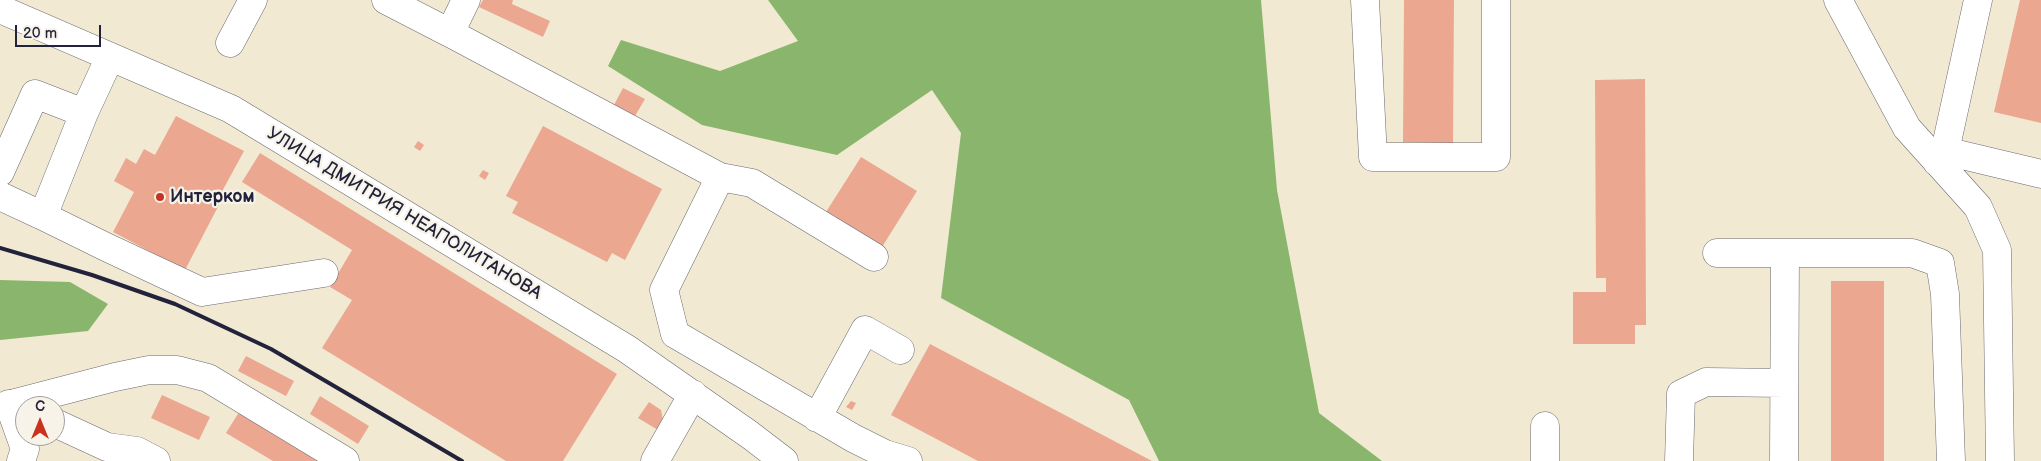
<!DOCTYPE html>
<meta charset="utf-8">
<style>
body{margin:0}
#map{position:relative;width:2041px;height:461px;overflow:hidden;background:#f1e9d2;font-family:"Balsamiq Sans",sans-serif}
canvas{display:block}
.north{position:absolute;left:15px;top:396px;width:50px;height:50px;box-sizing:border-box;background:#f7f3e8;border:1px solid #a29fa3;border-radius:50%;rotate:0deg;font-size:14px;font-weight:700;line-height:20px;text-align:center;color:#22223b}
.north::after{content:'';display:block;margin:auto;width:18px;height:22px;background:#c8321e;clip-path:polygon(50% 0,100% 100%,50% 72%,0 100%)}
.scale{position:absolute;left:15px;top:25px;width:86px;height:22px;box-sizing:border-box;border:2px solid #22223b;border-top:0;padding-left:6px;font-size:15px;line-height:18px;white-space:nowrap;color:#22223b;-webkit-text-stroke:4px #f7f3e8;paint-order:stroke}
</style>
<div id="map">
<canvas width="2041" height="461"></canvas>
<div class="north">С</div>
<div class="scale">20 m</div>
</div>
<script>
const ctx = document.querySelector('canvas').getContext('2d');
ctx.lineJoin = 'round';
function paint(path, color) { ctx.fillStyle = color; ctx.fill(path, 'evenodd'); }
function trace(path, color, width, dash) { ctx.strokeStyle = color; ctx.lineWidth = width; ctx.lineCap = dash ? 'butt' : 'round'; ctx.setLineDash(dash || []); ctx.stroke(path); }
function drawText(font, color, halo, rows, align = 'center') {
  ctx.font = font + ' "Balsamiq Sans",sans-serif'; ctx.lineWidth = 4.5; ctx.setLineDash([]); ctx.textBaseline = 'middle'; ctx.strokeStyle = halo; ctx.fillStyle = color; for (const [text, x, y, turn = 0] of rows) {
    ctx.save(); ctx.translate(x, y); ctx.rotate((+turn || 0) * Math.PI / 180); ctx.textAlign = isNaN(turn) ? turn : align; if (halo) ctx.strokeText(text, 0, 0); ctx.fillText(text, 0, 0); ctx.restore();
  }
}
const forest = new Path2D(`
 M768,0H1261L1277,190L1319,413L1382,461H1159L1129,400L941,298L961,133L932,90L837,155L702,125L608,66L621,40L720,71L798,41Z
 M0,280L70,282L108,304L88,331L0,340Z`);
const building = new Path2D(`
 M483,0H513L512,4L550,21L543,37L479,7Z
 M1404,0H1454L1453,143L1403,142Z
 M2020,0H2041V123L1994,112Z
 M1645,79L1646,325H1635V344H1573V292H1606V278H1596L1595,80Z
 M623,88L645,99L635,116L614,105Z
 M176,116L244,151L219,197L222,199L185,270L113,232L134,192L114,181L126,158L136,164L144,149L155,155Z
 M543,126L662,189L625,260L612,253L607,262L512,213L518,202L506,196Z
 M418,141L424,145L420,151L414,147Z
 M260,153L617,374L563,461H506L322,348L352,300L330,287L352,250L242,182Z
 M861,157L917,191L882,247L826,212Z
 M483,170L489,173L485,180L479,176Z
 M1831,281H1884V461H1831Z
 M930,344L1152,461H978L891,415Z
 M246,356L294,381L286,396L238,371Z
 M162,395L210,417L199,440L151,418Z
 M320,396L369,426L358,444L310,414Z
 M851,401L856,403L852,410L846,407Z
 M649,402L661,410L663,421L658,430L638,418Z
 M241,409L328,461H273L226,433Z`);
const minor = new Path2D(`
 M386,0L450,33
 M466,0L450,33L720,177L664,290L675,334L853,438L885,454L908,461
 M1365,0L1373,157H1496V0
 M1838,0L1907,128L1978,207L1997,250L2000,461
 M0,9L231,109L627,349L750,435L784,461
 M230,43L253,0
 M110,57L84,113L43,216L106,247L202,292L324,273
 M1945,151L1978,0
 M1937,162L1945,151L2041,174
 M0,172L35,94L84,113
 M720,177L752,183L874,257
 M0,196L43,216
 M1717,253H1785
 M9,404L25,449L21,461
 M0,407L115,377L149,370H177L208,378L345,461
 M817,418L865,330L900,350
 M55,423L107,447L137,451L156,461
 M655,461L693,394
 M1545,461V426
 M1679,461L1681,394L1706,382L1784,383
 M1784,461L1785,253H1912L1940,263L1945,294L1951,461`);
const rail = new Path2D(`
 M0,248L92,275L175,304L271,349L462,461`);
const markers = [
 [160,197,5,"#c8321e"]
];
const poiNames = [
 ["Интерком",170,197]
];
const streetNames = [
 ["УЛИЦА ДМИТРИЯ НЕАПОЛИТАНОВА",404,214,31]
];
paint(forest, '#8ab56c');
paint(building, '#eba790');
trace(minor, '#6a6870', 29);
trace(minor, '#fff', 28);
trace(rail, '#22223b', 4);
for (const [x, y, r, color] of markers) { const dot = new Path2D(); dot.arc(x, y, r, 0, 2 * Math.PI); ctx.fillStyle = color; ctx.fill(dot); trace(dot, '#f7f3e8', 2); }
drawText('bold 18px', '#22223b', '#f7f3e8', poiNames, 'left');
drawText('18px', '#22223b', '#f7f3e8', streetNames);
</script>
